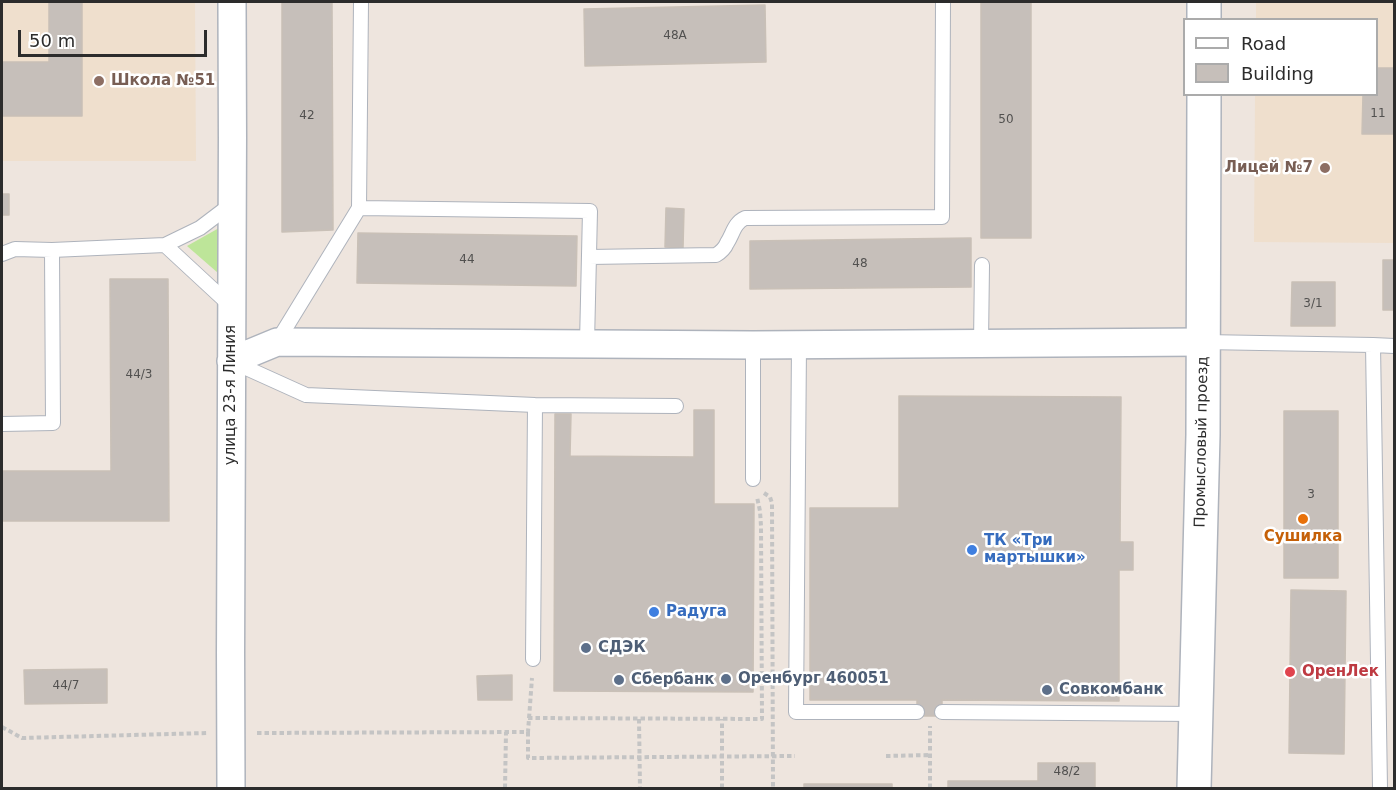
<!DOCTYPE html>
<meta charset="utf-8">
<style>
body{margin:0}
#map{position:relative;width:1396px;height:790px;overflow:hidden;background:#eee5de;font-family:"DejaVu Sans",sans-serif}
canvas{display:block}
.frame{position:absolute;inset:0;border:3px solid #2c2c2c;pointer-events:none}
.legend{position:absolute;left:1183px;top:18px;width:195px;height:78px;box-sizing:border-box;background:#fff;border:2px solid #ababab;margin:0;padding:8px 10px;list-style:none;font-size:18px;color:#2c2c2c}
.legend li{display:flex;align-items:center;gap:12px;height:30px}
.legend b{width:30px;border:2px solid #ababab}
.scale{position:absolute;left:18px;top:30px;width:189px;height:27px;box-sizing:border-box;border:3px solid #2c2c2c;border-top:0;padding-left:8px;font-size:18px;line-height:21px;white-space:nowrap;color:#2c2c2c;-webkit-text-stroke:4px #fff;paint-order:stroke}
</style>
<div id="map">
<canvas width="1396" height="790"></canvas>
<div class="frame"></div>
<ul class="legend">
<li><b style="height:8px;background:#fff"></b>Road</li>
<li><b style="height:16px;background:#c6bfba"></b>Building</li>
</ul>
<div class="scale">50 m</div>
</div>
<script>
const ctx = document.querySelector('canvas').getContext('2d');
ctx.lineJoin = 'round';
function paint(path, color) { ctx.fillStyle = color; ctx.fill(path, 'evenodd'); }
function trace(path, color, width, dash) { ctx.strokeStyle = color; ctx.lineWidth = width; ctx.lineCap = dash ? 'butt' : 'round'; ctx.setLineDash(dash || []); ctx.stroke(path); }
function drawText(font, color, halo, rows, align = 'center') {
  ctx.font = font + ' "DejaVu Sans",sans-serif'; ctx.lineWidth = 5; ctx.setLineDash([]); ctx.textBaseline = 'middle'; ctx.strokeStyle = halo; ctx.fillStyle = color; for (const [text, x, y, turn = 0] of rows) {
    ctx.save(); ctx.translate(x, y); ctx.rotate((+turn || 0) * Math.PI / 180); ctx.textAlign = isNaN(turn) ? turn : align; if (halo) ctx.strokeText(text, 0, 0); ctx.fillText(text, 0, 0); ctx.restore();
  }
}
const education = new Path2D(`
 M2,2H195L196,161H2Z
 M1256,2H1394V243L1254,242L1255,95L1376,94V20L1256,19Z`);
const green = new Path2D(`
 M219,228L218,273L187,246Z`);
const building = new Path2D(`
 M49,2H82V116H2V62H49Z
 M282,2H332L333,230L282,232Z
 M981,2H1031V238H981Z
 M765,5L766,62L585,66L584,9Z
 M1376,68H1394V134H1362L1363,94H1376Z
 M2,194H9V215H2Z
 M666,208L684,209L683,248L665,247Z
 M358,233L577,236L576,286L357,283Z
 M971,238V287L750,289V241Z
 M1383,260H1394V310H1383Z
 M110,279H168L169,521H2V471H111Z
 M1292,282H1335V326H1291Z
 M899,396L1121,397L1120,542H1133V570H1119V701L942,700V716H917V700H810V508H899Z
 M694,410H714V504H754L753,692L554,691L555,414H571L570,456L694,457Z
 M1284,411H1338V578H1284Z
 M1291,590L1346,591L1344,754L1289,753Z
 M107,669V703L25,704L24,670Z
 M512,675V700H478L477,676Z
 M1038,763H1095V788H948V781H1038Z
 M804,784H892V788H804Z`);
const path = new Path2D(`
 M764,493L770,497L772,503L773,788
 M528,718L762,719L761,526L760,511L757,497
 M639,719L640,788
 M2,727L22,738L207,733
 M528,732V758L795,756
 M257,733L528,732L532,678
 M886,756L930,755
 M505,788L506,732
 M722,788V719
 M930,788V726`);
const service = new Path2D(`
 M359,208L361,2
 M165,245L200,228L233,203
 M2,254L15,249L52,250L165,245L232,307
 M589,257L716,255C721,252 725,248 727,243C733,234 734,223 745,218L942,217L943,2
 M277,342L359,208L590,211L587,343
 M1204,342L1373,345L1380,788
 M981,343L982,265
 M753,345V479
 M799,345L796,712H917
 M1373,345L1394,346
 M233,362L306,395L535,405L676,406
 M2,424L53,423L52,250
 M533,659L535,405
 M942,712L1195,714`);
const minor = new Path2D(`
 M231,361L277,342L753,345L1203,342
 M231,788C229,526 234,264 232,2`);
const tertiary = new Path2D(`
 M1204,2V20
 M1194,788L1203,435L1204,94`);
const markers = [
 [99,81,6,"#8d6e63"],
 [1325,168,6,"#8d6e63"],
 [1303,519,6,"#e8710a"],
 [972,550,6,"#3f7fe0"],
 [654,612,6,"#3f7fe0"],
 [586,648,6,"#5c6f8a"],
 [1290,672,6,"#e0444e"],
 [726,679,6,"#5c6f8a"],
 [619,680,6,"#5c6f8a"],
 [1047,690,6,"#5c6f8a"]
];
const numberNames = [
 ["48А",675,36],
 ["11",1378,114],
 ["42",307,116],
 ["50",1006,120],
 ["44",467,260],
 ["48",860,264],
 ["3/1",1313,304],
 ["44/3",139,375],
 ["3",1311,495],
 ["44/7",66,686],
 ["48/2",1067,772]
];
const educationNames = [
 ["Школа №51",111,81],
 ["Лицей №7",1313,168,"right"]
];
const streetNames = [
 ["улица 23-я Линия",231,395,-90],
 ["Промысловый проезд",1202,442,-89]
];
const foodNames = [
 ["Сушилка",1303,537]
];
const shopNames = [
 ["ТК «Три",984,541],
 ["мартышки»",984,558],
 ["Радуга",666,612]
];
const serviceNames = [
 ["СДЭК",598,648],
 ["Оренбург 460051",738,679],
 ["Сбербанк",631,680],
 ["Совкомбанк",1059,690]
];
const healthNames = [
 ["ОренЛек",1302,672]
];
paint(education, '#efdfcd');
paint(green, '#bde599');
paint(building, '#c6bfba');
trace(building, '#c9c0b7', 1.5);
trace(service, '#aeb3bc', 16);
trace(minor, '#aeb3bc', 30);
trace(tertiary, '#aeb3bc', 36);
trace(path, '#c4c4c4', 4, [4.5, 3]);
trace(service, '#fff', 14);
trace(minor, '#fff', 27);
trace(tertiary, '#fff', 33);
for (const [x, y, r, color] of markers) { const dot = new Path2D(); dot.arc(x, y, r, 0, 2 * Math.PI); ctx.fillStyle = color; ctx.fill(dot); trace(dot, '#fff', 2); }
drawText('12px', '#525150', null, numberNames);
drawText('bold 15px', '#785e54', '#fff', educationNames, 'left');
drawText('15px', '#2c2c2c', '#fff', streetNames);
drawText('bold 15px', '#c56008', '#fff', foodNames);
drawText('bold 15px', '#366cbe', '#fff', shopNames, 'left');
drawText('bold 15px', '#4e5e75', '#fff', serviceNames, 'left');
drawText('bold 15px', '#be3a42', '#fff', healthNames, 'left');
</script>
